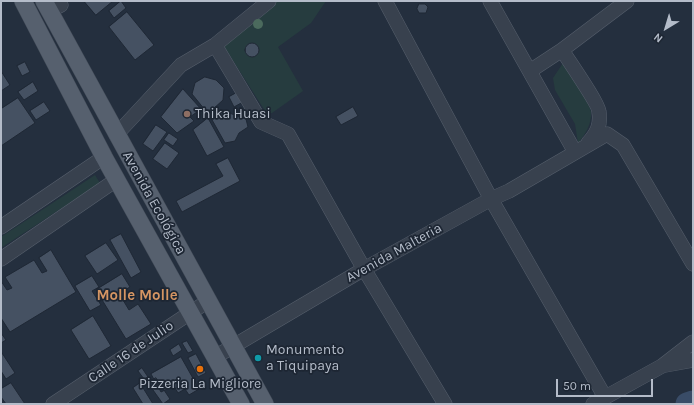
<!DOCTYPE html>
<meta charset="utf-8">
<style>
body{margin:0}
#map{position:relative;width:694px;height:405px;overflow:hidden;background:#242f3e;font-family:Karla,sans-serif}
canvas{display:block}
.frame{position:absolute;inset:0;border:2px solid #b4bcc9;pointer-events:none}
.north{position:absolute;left:646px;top:8px;width:40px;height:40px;-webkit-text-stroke:3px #1d2633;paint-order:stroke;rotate:218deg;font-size:11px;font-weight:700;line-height:16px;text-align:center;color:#b4bcc9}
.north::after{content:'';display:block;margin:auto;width:14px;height:18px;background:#b4bcc9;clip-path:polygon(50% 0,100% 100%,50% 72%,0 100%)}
.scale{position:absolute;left:556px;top:379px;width:97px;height:18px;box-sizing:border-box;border:2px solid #b4bcc9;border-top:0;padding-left:5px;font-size:12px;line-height:14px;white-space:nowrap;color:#b4bcc9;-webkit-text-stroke:3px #1d2633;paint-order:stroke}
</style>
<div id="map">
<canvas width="694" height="405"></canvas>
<div class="frame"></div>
<div class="north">N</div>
<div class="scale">50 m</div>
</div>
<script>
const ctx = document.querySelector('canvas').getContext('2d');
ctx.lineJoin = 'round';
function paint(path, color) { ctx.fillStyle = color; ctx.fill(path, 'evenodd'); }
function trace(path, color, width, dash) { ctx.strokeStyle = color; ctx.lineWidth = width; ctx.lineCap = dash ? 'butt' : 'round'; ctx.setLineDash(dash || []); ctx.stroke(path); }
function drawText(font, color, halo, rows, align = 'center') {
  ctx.font = font + ' Karla,sans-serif'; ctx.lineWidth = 3.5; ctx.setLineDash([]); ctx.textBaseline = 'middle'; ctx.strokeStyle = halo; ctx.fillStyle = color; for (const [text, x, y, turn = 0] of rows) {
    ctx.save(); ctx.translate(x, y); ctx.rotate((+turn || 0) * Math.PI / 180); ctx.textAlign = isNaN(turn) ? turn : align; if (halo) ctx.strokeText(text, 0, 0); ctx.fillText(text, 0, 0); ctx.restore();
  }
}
const green = new Path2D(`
 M275,1H326L311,23L278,47L303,91L272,113L267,114L225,48V43Z
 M563,63C568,72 591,105 591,112C592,124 585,135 578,143L575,124L555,90L553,78Z
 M95,175L100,183L1,248V237Z`);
const river = new Path2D(`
 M687,404L693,402`);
const building = new Path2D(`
 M84,1H113L96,15Z
 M121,1L126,8L114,18L109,11Z
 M419,4H425L428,7L426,13H419L417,9Z
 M127,12L154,45L135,60L109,27Z
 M245 50a7 7 0 1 1 14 0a7 7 0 1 1-14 0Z
 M25,62L30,72L22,76L17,66Z
 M1,71L10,85L1,91Z
 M205,77L216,80L224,88L223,100L212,110H205L192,94L195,83Z
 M33,82L38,91L24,100L18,92Z
 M183,89L201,109L190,117L194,121L177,133L161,117Z
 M238,92L243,102L234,107L229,97Z
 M18,98L35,123L1,146V109Z
 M44,102L50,111L36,120L30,111Z
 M353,107L358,116L341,125L336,117Z
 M221,110L246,119L248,127L239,133L235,141L225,143L211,118Z
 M208,118L224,147L207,156L193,130Z
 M156,125L167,132L153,151L143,144Z
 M169,133L178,139L173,146L164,140Z
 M165,143L179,153L167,169L153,159Z
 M228,158L240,181L182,212L176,201L223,176L216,164Z
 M121,234L141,272L131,278L110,240Z
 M106,243L118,260L97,274L85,256Z
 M51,250L76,292L10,332L1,318V281L7,290L12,288L5,277L34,260L42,273L47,271L39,258Z
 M122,274L130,287L123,291L127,297L123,300L129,310L138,304L151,324L126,339L96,290Z
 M92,276L99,287L92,291L101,305L90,311L75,286Z
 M93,316L111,346L89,359L71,330Z
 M1,333L6,340L1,343Z
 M187,341L193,351L188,353L182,343Z
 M179,344L182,350L173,356L170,350Z
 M2,353L15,373L6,379L1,371Z
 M196,354L206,373L198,377L188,358Z
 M181,357L199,389L189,395L185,389L178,393L171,381L165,385L167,389L161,392L151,374Z
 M142,368L148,377L144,379L138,371Z
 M156,378L170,399L163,404L148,383Z
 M11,383L25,404H6L1,397V389Z
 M140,383L153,404H143L133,388Z`);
const minor = new Path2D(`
 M385,1L491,199L605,397
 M490,1L575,152
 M49,11L61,5
 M215,45L261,122L288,134L364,269L445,404
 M562,50C568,60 599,104 599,112C601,125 597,133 588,143
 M530,71L562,50L627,1
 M116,135L181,65L215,45L269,1
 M1,227L104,157
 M1,259L116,180
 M215,357L364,269L491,199L509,191L607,134L623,145L693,264
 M666,365L693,360
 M53,404L208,301
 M593,404L662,366L693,342`);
const major = new Path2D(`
 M23,1L104,157L241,404
 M44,1L265,404`);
const trees = [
 [258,24]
];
const markers = [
 [187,114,4,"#8d6e63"],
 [258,358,4,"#0f9aa8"],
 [200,369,4,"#e8710a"]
];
const poiNames = [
 ["Thika Huasi",195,114],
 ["Monumento",266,350],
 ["a Tiquipaya",266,366],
 ["Pizzeria La Migliore",200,384,"center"]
];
const streetNames = [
 ["Avenida Ecológica",154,203,61],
 ["Avenida Malteria",394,253,-29],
 ["Calle 16 de Julio",131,352,-34]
];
const neighbourhoodNames = [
 ["Molle Molle",137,296]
];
paint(green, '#263c3f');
trace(river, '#394c67', 23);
paint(building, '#455162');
trace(building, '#1f2835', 1);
trace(minor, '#565f6c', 15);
trace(major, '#414a57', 18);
trace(minor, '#38414e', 14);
trace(major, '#56606e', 17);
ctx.fillStyle = '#4b6a5d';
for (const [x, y] of trees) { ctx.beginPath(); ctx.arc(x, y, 5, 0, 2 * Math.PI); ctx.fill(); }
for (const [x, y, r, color] of markers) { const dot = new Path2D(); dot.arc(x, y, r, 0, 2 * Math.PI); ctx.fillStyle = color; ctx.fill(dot); trace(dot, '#1d2633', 1.5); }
drawText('14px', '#b4bcc9', '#1d2633', poiNames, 'left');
drawText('14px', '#b4bcc9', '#1d2633', streetNames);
drawText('bold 15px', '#d59563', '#1d2633', neighbourhoodNames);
</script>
